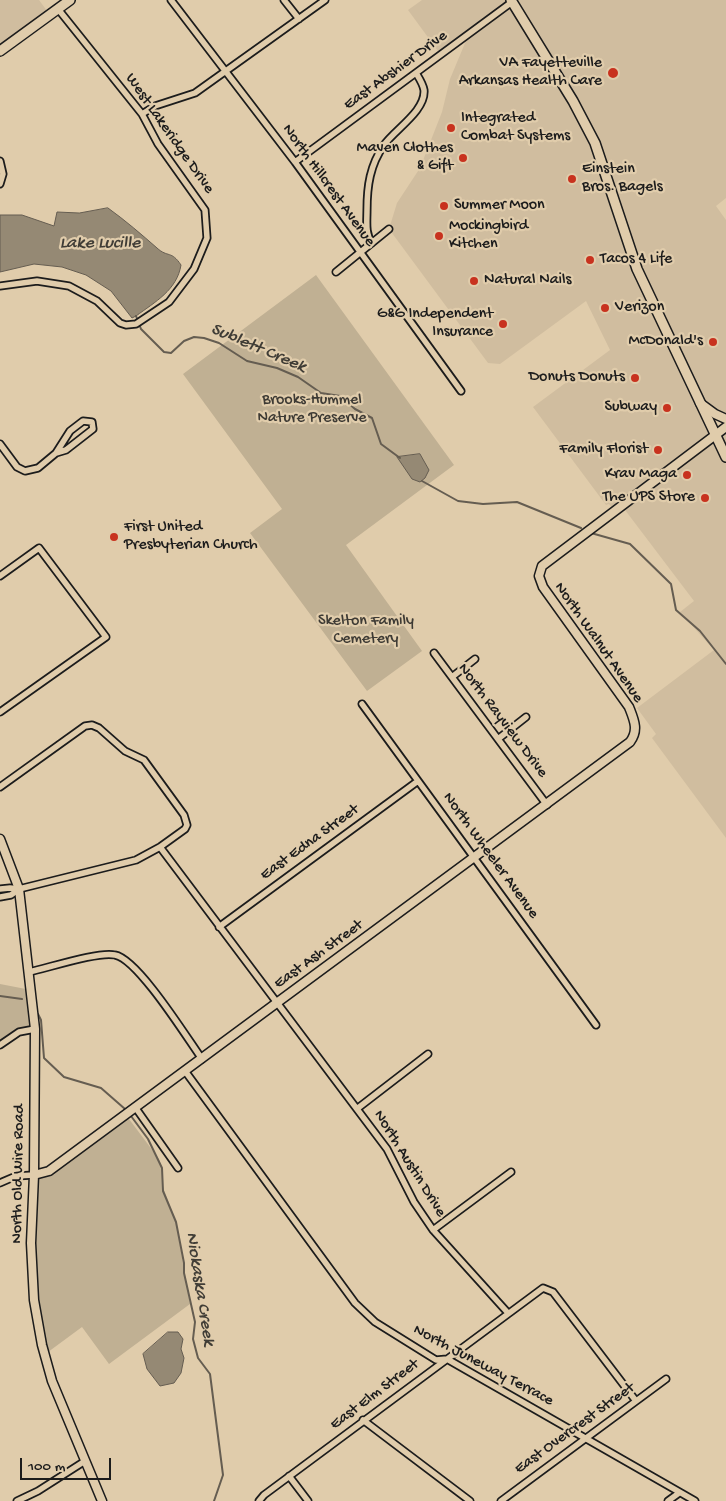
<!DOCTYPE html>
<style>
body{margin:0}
#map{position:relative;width:726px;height:1501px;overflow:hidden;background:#e0ccab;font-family:"Gochi Hand",sans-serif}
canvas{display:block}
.scale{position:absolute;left:20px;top:1458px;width:91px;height:22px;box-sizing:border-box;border:2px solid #1c1c1c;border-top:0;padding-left:6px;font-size:15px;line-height:18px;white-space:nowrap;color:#1c1c1c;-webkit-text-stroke:4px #e0ccab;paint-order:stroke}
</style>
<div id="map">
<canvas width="726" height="1501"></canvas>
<div class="scale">100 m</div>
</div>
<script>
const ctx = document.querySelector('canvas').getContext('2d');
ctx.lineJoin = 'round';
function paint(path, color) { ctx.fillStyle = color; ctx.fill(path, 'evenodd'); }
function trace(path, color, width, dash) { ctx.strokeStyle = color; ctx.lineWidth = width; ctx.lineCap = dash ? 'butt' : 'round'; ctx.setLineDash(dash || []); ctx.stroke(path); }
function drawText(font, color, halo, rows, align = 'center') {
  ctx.font = font + ' "Gochi Hand",sans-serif'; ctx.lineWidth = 4.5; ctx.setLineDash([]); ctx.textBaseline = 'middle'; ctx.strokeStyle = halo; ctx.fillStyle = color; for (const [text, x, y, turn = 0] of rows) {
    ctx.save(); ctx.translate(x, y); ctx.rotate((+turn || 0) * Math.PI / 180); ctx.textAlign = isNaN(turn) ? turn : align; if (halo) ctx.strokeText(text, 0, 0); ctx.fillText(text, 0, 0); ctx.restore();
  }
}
const built = new Path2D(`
 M0,0H39L50,15L0,51Z
 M422,0H726V198L716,206L726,220V419L701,404L715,435L726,427V838L652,738L656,734L637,708L714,650L680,612L694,601L622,506L614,511L609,504L606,505L533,407L610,350L586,301L500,364L488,363L389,229L397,203L420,168L442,112L450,79L468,36L441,55L408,10Z`);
const green = new Path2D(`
 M316,275L454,465L346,545L422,651L367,691L250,533L282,509L183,374Z
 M0,984L31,990L35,1029L19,1032L0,1045Z
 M126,1115L159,1159L162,1168L163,1187L176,1222L190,1304L109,1364L82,1327L44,1355L34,1300V1175L49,1171Z`);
const water = new Path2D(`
 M108,208C126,221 141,234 157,248C168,258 171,250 181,265C177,290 155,302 136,316L132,318L111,291L86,275L62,267L34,264L0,272V215H22L54,226L57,212L79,213Z
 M420,454L429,470L425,478L420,482L412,479L397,457Z
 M168,1332H178L183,1339L181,1349L184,1358L181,1373L174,1383L160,1386L147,1369L143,1354Z`);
const stream = new Path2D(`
 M136,316L141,329L164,352L171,353L184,341L194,337L204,338L219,343L247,361L277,368L298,377L321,393L340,396L355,409L372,418L381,444L400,458
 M422,481L458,501L483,504L517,502L581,528
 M591,533L630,544L671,584L676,610L700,631L726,664
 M0,996L22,999
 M38,1014L41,1020L44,1058L64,1077L101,1088L125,1109
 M131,1116L148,1139L162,1168L163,1191L176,1222L184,1263V1273L195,1322L193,1339L198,1358L210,1374L223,1475L214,1501`);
const minor = new Path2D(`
 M171,0L295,162L461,391
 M284,0L299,19
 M142,114L155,106L195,93L325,0
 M0,161L3,174L0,184
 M295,162L512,2
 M372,243C365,234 367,221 367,210C367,186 370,165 384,145C394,130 426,111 424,90C423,84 419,78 416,73
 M336,272L389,229
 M0,286L37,281L69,286L97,301L120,323L126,325L136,324L169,302L194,269L207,238L205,210L158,144L142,114L58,9
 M83,421L92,422L93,429L66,450L56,453L70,431Z
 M0,444L17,467L25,471L38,468L56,453
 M0,576L39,548L106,637L0,712
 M434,653L547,805
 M452,677L475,659
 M362,704L596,1025
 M498,739L526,717
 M0,787L85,726L92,725L99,728L125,751L144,760L184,815L187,825L185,829L160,847L136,860L19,889L11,895L0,897
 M160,847L387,1149L414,1202L433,1230L508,1313
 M0,889L10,888L19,889
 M219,927L418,781
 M29,972C48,968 99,951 115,955C138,959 187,1038 202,1059
 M0,1045L19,1032L35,1029
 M185,1071L355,1303L375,1322L436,1360L447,1359L695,1501
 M135,1107L178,1168
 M358,1108L428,1054
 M0,1183L16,1176L34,1175
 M433,1230L511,1172
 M363,1420L470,1501
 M289,1476L308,1501
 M17,1501L38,1491L85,1461
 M259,1501L264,1495L543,1288L553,1292L636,1401
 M501,1501L666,1379
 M668,1501L679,1493`);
const tertiary = new Path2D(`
 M700,403L715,414L726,419
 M0,839L19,889L35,1029L34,1175L31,1243L34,1300L42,1345L52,1381L102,1501
 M34,1175L49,1171L630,742C639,730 634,720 629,707L543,587L539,576L542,566L726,427`);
const secondary = new Path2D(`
 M0,51L70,0`);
const primary = new Path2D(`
 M511,0L573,101L595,143L637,269L726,457`);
const markers = [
 [613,73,6,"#c8321e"],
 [451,128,5,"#c8321e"],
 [463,158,5,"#c8321e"],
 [572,179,5,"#c8321e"],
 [444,206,5,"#c8321e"],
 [439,236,5,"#c8321e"],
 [590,260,5,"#c8321e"],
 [474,281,5,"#c8321e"],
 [605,308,5,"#c8321e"],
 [503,324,5,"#c8321e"],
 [713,342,5,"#c8321e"],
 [635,378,5,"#c8321e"],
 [667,408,5,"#c8321e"],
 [658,450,5,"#c8321e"],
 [687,475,5,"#c8321e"],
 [705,498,5,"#c8321e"],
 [114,537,5,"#c8321e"]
];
const poiNames = [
 ["VA Fayetteville",602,64],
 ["Arkansas Health Care",602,82],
 ["Integrated",461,119,"left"],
 ["Combat Systems",461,137,"left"],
 ["Maven Clothes",453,149],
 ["& Gift",453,167],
 ["Einstein",582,170,"left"],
 ["Bros. Bagels",582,188,"left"],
 ["Summer Moon",454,206,"left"],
 ["Mockingbird",449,227,"left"],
 ["Kitchen",449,245,"left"],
 ["Tacos 4 Life",600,260,"left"],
 ["Natural Nails",484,281,"left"],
 ["Verizon",615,308,"left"],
 ["G&G Independent",493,315],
 ["Insurance",493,333],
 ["McDonald's",703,342],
 ["Donuts Donuts",625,378],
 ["Subway",657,408],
 ["Family Florist",648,450],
 ["Krav Maga",677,475],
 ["The UPS Store",695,498],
 ["First United",124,528,"left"],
 ["Presbyterian Church",124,546,"left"]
];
const streetNames = [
 ["East Abshier Drive",396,71,-36],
 ["West Lakeridge Drive",169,134,55],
 ["North Hillcrest Avenue",328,186,54],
 ["North Walnut Avenue",598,643,55],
 ["North Rayview Drive",502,721,53],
 ["East Edna Street",310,843,-36],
 ["North Wheeler Avenue",490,856,54],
 ["East Ash Street",319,955,-36],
 ["North Austin Drive",409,1164,58],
 ["North Old Wire Road",19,1174,-89],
 ["North Juneway Terrace",483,1366,28],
 ["East Elm Street",375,1395,-37],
 ["East Overcrest Street",575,1429,-36]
];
const parkNames = [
 ["Brooks-Hummel",312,401],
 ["Nature Preserve",312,419],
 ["Skelton Family",366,622],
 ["Cemetery",366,640]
];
const waterNames = [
 ["Lake Lucille",100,244],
 ["Sublett Creek",258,349,23],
 ["Niokaska Creek",199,1289,81]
];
paint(built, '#d0bd9f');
paint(green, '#c0b093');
paint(water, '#958974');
trace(water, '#655d51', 1);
trace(stream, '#655d51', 2);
trace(minor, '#1c1c1c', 9);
trace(tertiary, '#1c1c1c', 11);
trace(secondary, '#1c1c1c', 12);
trace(primary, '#1c1c1c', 12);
trace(minor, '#e0ccab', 5.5);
trace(tertiary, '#e0ccab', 8);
trace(secondary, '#e0ccab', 9);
trace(primary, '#e0ccab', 9);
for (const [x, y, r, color] of markers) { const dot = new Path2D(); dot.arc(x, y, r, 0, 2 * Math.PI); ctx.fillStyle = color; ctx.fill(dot); trace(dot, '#e0ccab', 2); }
drawText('16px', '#1c1c1c', '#e0ccab', poiNames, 'right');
drawText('16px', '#1c1c1c', '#e0ccab', streetNames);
drawText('16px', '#3d3a34', '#e0ccab', parkNames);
drawText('italic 18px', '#403d36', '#e0ccab', waterNames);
</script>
